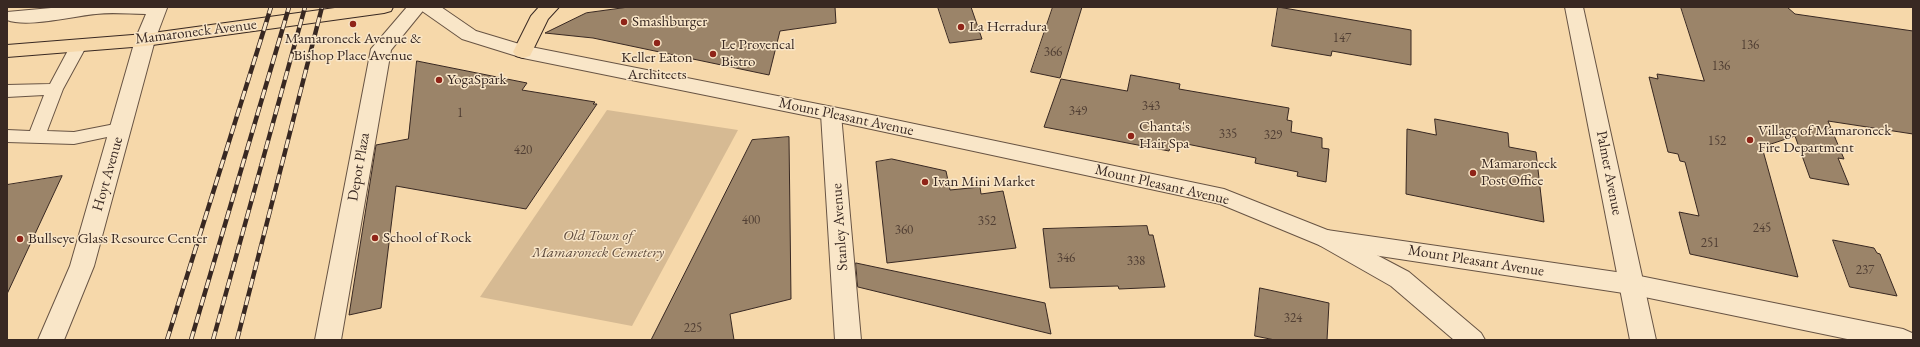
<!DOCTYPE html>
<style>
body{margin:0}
#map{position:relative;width:1920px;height:347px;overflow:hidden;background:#f6d8aa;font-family:"EB Garamond",serif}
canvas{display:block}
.frame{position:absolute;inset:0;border:8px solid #382822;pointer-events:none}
</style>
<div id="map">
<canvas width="1920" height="347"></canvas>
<div class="frame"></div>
</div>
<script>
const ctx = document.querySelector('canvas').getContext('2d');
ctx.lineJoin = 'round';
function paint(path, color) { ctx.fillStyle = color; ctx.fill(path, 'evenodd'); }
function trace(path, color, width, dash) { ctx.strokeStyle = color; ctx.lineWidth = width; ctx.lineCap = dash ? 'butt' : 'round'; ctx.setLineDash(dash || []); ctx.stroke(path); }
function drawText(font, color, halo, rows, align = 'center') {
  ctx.font = font + ' "EB Garamond",serif'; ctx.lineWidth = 3; ctx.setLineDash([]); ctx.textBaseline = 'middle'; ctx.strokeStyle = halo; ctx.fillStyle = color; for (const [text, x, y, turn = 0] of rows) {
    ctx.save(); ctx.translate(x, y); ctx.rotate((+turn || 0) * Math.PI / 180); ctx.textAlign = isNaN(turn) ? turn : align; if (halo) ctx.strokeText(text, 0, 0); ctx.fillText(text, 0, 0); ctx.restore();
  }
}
const green = new Path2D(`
 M607,110L738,130L632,326L480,297Z`);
const building = new Path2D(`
 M629,7H835L836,23L780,31L769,75L593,38L545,33L586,13Z
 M938,7H971L982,39L950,43Z
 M1053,7H1082L1060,78L1031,72Z
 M1278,7L1411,30V65L1332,51L1331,56L1272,46Z
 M1681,7H1787L1795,14L1913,31V134L1828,121L1844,159L1838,158L1849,185L1810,178L1795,136L1762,147L1798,277L1690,254L1679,212L1699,216L1685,162L1680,161L1678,154L1668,152L1649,77L1658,79L1657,74L1704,81Z
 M417,61L527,83L522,90L595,102L593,104H597L526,209L396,186L381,308L349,315L376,145L408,139Z
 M1131,75L1180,84L1179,89L1289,108L1287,120L1292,121L1291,132L1322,138V148L1329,149L1326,182L1297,176L1298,172L1255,163L1256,158L1172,141L1169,151L1044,127L1061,79L1127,91Z
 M1435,119L1508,133L1509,147L1536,152L1544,222L1406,194L1407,129L1436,135Z
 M789,137L791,299L730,314L734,340H651L752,140Z
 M892,159L946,171L950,190L980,187L981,194L1003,191L1016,248L887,263L876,162Z
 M62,176L7,294V185Z
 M1147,226L1149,235H1153L1165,287L1119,289L1118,286L1050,288L1043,229Z
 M1833,240L1874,248L1877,253L1880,254L1897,296L1850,287Z
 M856,263L1045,303L1051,334L858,287Z
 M1260,288L1329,303L1327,340H1275L1255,336Z`);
const service = new Path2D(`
 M79,40L85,41L87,45L63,89L47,131L74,132L120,123L126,125L129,129L126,133L74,144L7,142V130L30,131L44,95L7,97V85L50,84L73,41Z`);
const minor = new Path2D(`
 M62,7L167,8L155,40L94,266L64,340H38L70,266L135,40L146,14C130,14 112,12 96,14C73,16 27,28 7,20V12Z
 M407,7H426L391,50L341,340H315L371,49Z
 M831,107L838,109L841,114L861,340H835L821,114L824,109Z
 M1327,230L1630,274L1903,329L1912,333L1913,340H1852L1630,294L1327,248L1319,245L1315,239L1319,233Z`);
const tertiary = new Path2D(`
 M420,7H441L476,31L526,46L848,110L1224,189L1335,233L1409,272L1481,333L1485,340H1454L1391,286L1319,245L1220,204L848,124L523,58L462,39L422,11Z
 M1565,7H1583L1656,340H1630Z`);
const primary = new Path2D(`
 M342,7H393L391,11L384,13L145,46L7,57V45L145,34Z
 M539,7H559L548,19L530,56L523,58L516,56L513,52L531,16Z`);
const rail = new Path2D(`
 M167,340L271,7
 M191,340L289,7
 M213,340L305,7
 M237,340L322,7`);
const markers = [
 [624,22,4,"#8f2418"],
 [353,24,4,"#8f2418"],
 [961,27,4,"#8f2418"],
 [657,43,4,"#8f2418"],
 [713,54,4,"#8f2418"],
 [439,80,4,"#8f2418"],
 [1131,136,4,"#8f2418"],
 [1750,140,4,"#8f2418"],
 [1473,173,4,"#8f2418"],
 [925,182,4,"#8f2418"],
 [375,238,4,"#8f2418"],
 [20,239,4,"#8f2418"]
];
const numberNames = [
 ["147",1342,38],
 ["136",1750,45],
 ["366",1053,52],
 ["136",1721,66],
 ["343",1151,106],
 ["349",1078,111],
 ["1",460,113],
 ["335",1228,134],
 ["329",1273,135],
 ["152",1717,141],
 ["420",523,150],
 ["400",751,220],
 ["352",987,221],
 ["245",1762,228],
 ["360",904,230],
 ["251",1710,243],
 ["346",1066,258],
 ["338",1136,261],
 ["237",1865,270],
 ["324",1293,318],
 ["225",693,328]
];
const poiNames = [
 ["Smashburger",632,22],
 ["La Herradura",969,27],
 ["Mamaroneck Avenue &",353,39,"center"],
 ["Bishop Place Avenue",353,56,"center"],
 ["Le Provencal",721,45],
 ["Bistro",721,62],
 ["Keller Eaton",657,58,"center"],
 ["Architects",657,75,"center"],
 ["YogaSpark",447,80],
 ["Chanta's",1139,127],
 ["Hair Spa",1139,144],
 ["Village of Mamaroneck",1758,131],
 ["Fire Department",1758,148],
 ["Mamaroneck",1481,164],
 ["Post Office",1481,181],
 ["Ivan Mini Market",933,182],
 ["School of Rock",383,238],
 ["Bullseye Glass Resource Center",28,239]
];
const streetNames = [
 ["Mamaroneck Avenue",196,32,-7],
 ["Mount Pleasant Avenue",846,117,12],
 ["Depot Plaza",359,167,-80],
 ["Palmer Avenue",1609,173,79],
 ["Hoyt Avenue",108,174,-74],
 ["Mount Pleasant Avenue",1162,185,13],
 ["Stanley Avenue",840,227,-94],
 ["Mount Pleasant Avenue",1476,261,9]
];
const parkNames = [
 ["Old Town of",598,236],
 ["Mamaroneck Cemetery",598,253]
];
paint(green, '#d6ba93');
paint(building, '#9b8469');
trace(building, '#382822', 1);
trace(service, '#685444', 2);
trace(minor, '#685444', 2);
trace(tertiary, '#685444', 2);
trace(primary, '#382822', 2);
paint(service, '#f9e6c8');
paint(minor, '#f9e6c8');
paint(tertiary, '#f9e6c8');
paint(primary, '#f6d8aa');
trace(rail, '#382822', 4.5);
trace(rail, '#f9e6c8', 3, [9]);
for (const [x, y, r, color] of markers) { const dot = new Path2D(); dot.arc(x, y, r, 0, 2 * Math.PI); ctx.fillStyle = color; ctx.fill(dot); trace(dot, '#f9e6c8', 1.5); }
drawText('13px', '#513f34', null, numberNames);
drawText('15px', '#382822', '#f9e6c8', poiNames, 'left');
drawText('15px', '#382822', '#f9e6c8', streetNames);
drawText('italic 15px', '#604c3e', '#f9e6c8', parkNames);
</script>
